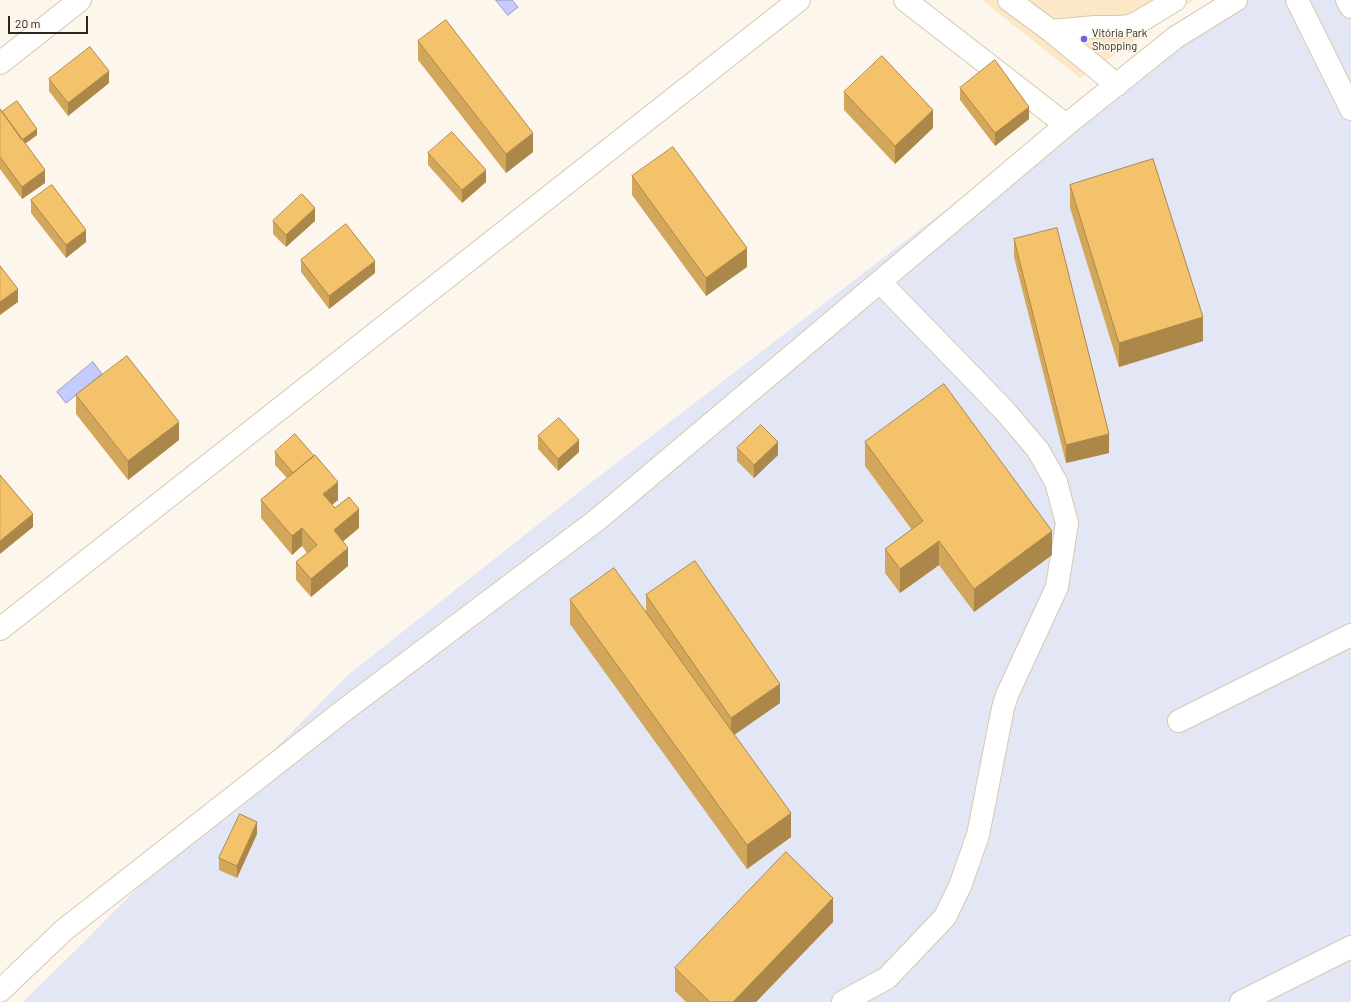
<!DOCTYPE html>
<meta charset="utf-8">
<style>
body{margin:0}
#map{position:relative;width:1351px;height:1002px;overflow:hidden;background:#fdf6ec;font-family:Barlow,sans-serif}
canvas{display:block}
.scale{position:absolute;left:8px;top:16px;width:80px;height:18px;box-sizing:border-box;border:2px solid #2c261d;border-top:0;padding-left:5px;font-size:12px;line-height:14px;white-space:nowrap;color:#2c261d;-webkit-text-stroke:3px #fdf6ec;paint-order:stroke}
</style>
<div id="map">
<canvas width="1351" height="1002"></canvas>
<div class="scale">20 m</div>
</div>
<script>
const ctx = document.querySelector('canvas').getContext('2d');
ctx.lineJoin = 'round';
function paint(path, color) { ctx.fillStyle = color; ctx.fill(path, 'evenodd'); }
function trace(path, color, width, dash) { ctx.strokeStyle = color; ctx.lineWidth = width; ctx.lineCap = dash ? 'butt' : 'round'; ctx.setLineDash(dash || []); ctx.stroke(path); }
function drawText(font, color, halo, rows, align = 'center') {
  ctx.font = font + ' Barlow,sans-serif'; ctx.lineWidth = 3; ctx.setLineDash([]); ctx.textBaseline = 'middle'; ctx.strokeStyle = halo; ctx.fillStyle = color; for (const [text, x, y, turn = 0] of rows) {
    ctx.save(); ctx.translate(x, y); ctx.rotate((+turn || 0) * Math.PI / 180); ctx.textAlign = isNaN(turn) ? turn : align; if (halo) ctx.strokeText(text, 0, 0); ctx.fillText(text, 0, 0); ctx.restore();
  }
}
const built = new Path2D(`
 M982,0H1194L1080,78Z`);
const green = new Path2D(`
 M1229,0H1351V1002H23L84,942L348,675L584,488L1177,32Z`);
const water = new Path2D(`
 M496,0H512L518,7L508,15Z
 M93,362L102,374L66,403L57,392Z`);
const minor = new Path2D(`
 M905,0L1066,125
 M1009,0L1051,31L1117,85
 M1297,0L1351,109
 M1347,0L1351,7
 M1051,31L1095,27H1119L1129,26L1137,23L1175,0
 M0,63L80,0
 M0,629L799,0
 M1179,721L1351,635
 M0,991L64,930L347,708L597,520L1066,125L1176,37L1236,0
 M843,1002L887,978L945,917L960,886L978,835L1003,708L1007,695L1057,587L1067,523L1056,482L1038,450L1004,410L880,282
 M1241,1002L1351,947`);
const wall = new Path2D(`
 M418,41L533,152L506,173L418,60Z
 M49,79L109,83L68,116L49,91Z
 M960,88L1029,119L995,146L960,100Z
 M844,92L933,128L895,164L844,110Z
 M0,109L2,112L37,135L25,144L45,183L22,199L0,169Z
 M428,153L486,182L462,203L428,165Z
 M632,176L747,267L706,296L632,195Z
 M1070,185L1203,341L1119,367L1070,208Z
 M31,200L86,242L66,258L31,213Z
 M273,221H315L286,247L273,234Z
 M1014,239L1109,453L1066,463L1014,257Z
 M301,260L375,273L329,309L301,272Z
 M76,395L179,440L128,480L76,414Z
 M538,436L579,452L558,471L538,449Z
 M865,442L1052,555L974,612L939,565L900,593L885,573V549L912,530L865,466Z
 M737,448L778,455L754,478L737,461Z
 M275,452L338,500L332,505L335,508L359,528L343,541L348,566L311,597L296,580V562L307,553L302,546L292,555L261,518V500L287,478L275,465Z
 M646,595L780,703L734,735L791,837L747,869L570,624V600L646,613Z
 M257,834L237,878L219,870V858Z
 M833,922L756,1002H686L675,991V968Z`);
const shadedWall = new Path2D(`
 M109,71V83L68,116V103Z
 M1029,107V119L995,146V133Z
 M933,110V128L895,164V146Z
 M37,129V135L19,148V142Z
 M533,133V152L506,173V154Z
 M45,170V183L22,199V187Z
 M486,170V182L462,203V190Z
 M315,208V221L286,247V235Z
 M86,230V242L66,258V245Z
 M747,248V267L706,296V278Z
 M375,261V273L329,309V296Z
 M18,289V302L0,315V302Z
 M1203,317V341L1119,367V343Z
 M179,422V440L128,480V461Z
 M1109,434V453L1066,463V445Z
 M579,440V452L558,471V459Z
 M778,442V455L754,478V465Z
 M338,482V500L323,512V494Z
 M359,509V528L334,549V530Z
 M33,514V527L0,554V541Z
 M302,528V546L292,555V536Z
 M1052,531V555L974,612V589Z
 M939,541V565L900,593V569Z
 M348,548V566L311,597V579Z
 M780,684V703L731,737V718Z
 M791,813V837L747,869V845Z
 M257,822V834L237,878V866Z
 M833,898V922L756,1002H733Z`);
const building = new Path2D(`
 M446,20L533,133L506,154L418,41Z
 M90,47L109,71L68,103L49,79Z
 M882,56L933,110L895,146L844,92Z
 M995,60L1029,107L995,133L960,88Z
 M17,101L37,129L22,140L2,112Z
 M0,109L45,170L22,187L0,157Z
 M452,132L486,170L462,190L428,153Z
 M673,147L747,248L706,278L632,176Z
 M1153,159L1203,317L1119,343L1070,185Z
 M52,185L86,230L66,245L31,200Z
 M302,194L315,208L286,235L273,221Z
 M346,224L375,261L329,296L301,260Z
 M1057,228L1109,434L1066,445L1014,239Z
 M0,266L18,289L0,302Z
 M127,356L179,422L128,461L76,395Z
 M944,384L1052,531L974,589L939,541L900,569L885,549L923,521L865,442Z
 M559,418L579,440L558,459L538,436Z
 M761,425L778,442L754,465L737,448Z
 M295,434L314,456L293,473L275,452Z
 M315,455L338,482L323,494L335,508L349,497L359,509L334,530L348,548L311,579L296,562L317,545L302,528L292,536L261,500Z
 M0,475L33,514L0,541Z
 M695,561L780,684L731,718L646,595Z
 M614,568L791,813L747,845L570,600Z
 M240,814L257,822L237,866L219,858Z
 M786,852L833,898L733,1002H710L675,968Z`);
const markers = [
 [1084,39,4,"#6668e1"]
];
const poiNames = [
 ["Vitória Park",1092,33],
 ["Shopping",1092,46]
];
paint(built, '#fce8c7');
paint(green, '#e3e6f5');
paint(water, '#c4cbfe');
trace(water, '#969aba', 1);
trace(minor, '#d7c8af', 24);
trace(minor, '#fff', 22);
paint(wall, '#d2a75b');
paint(shadedWall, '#ab884a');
paint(building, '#f4c26a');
trace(building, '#ab884a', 1);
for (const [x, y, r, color] of markers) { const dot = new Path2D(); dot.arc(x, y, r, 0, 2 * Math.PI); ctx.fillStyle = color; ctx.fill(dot); trace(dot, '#fdf6ec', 1.5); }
drawText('11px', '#2c261d', '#fdf6ec', poiNames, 'left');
</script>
